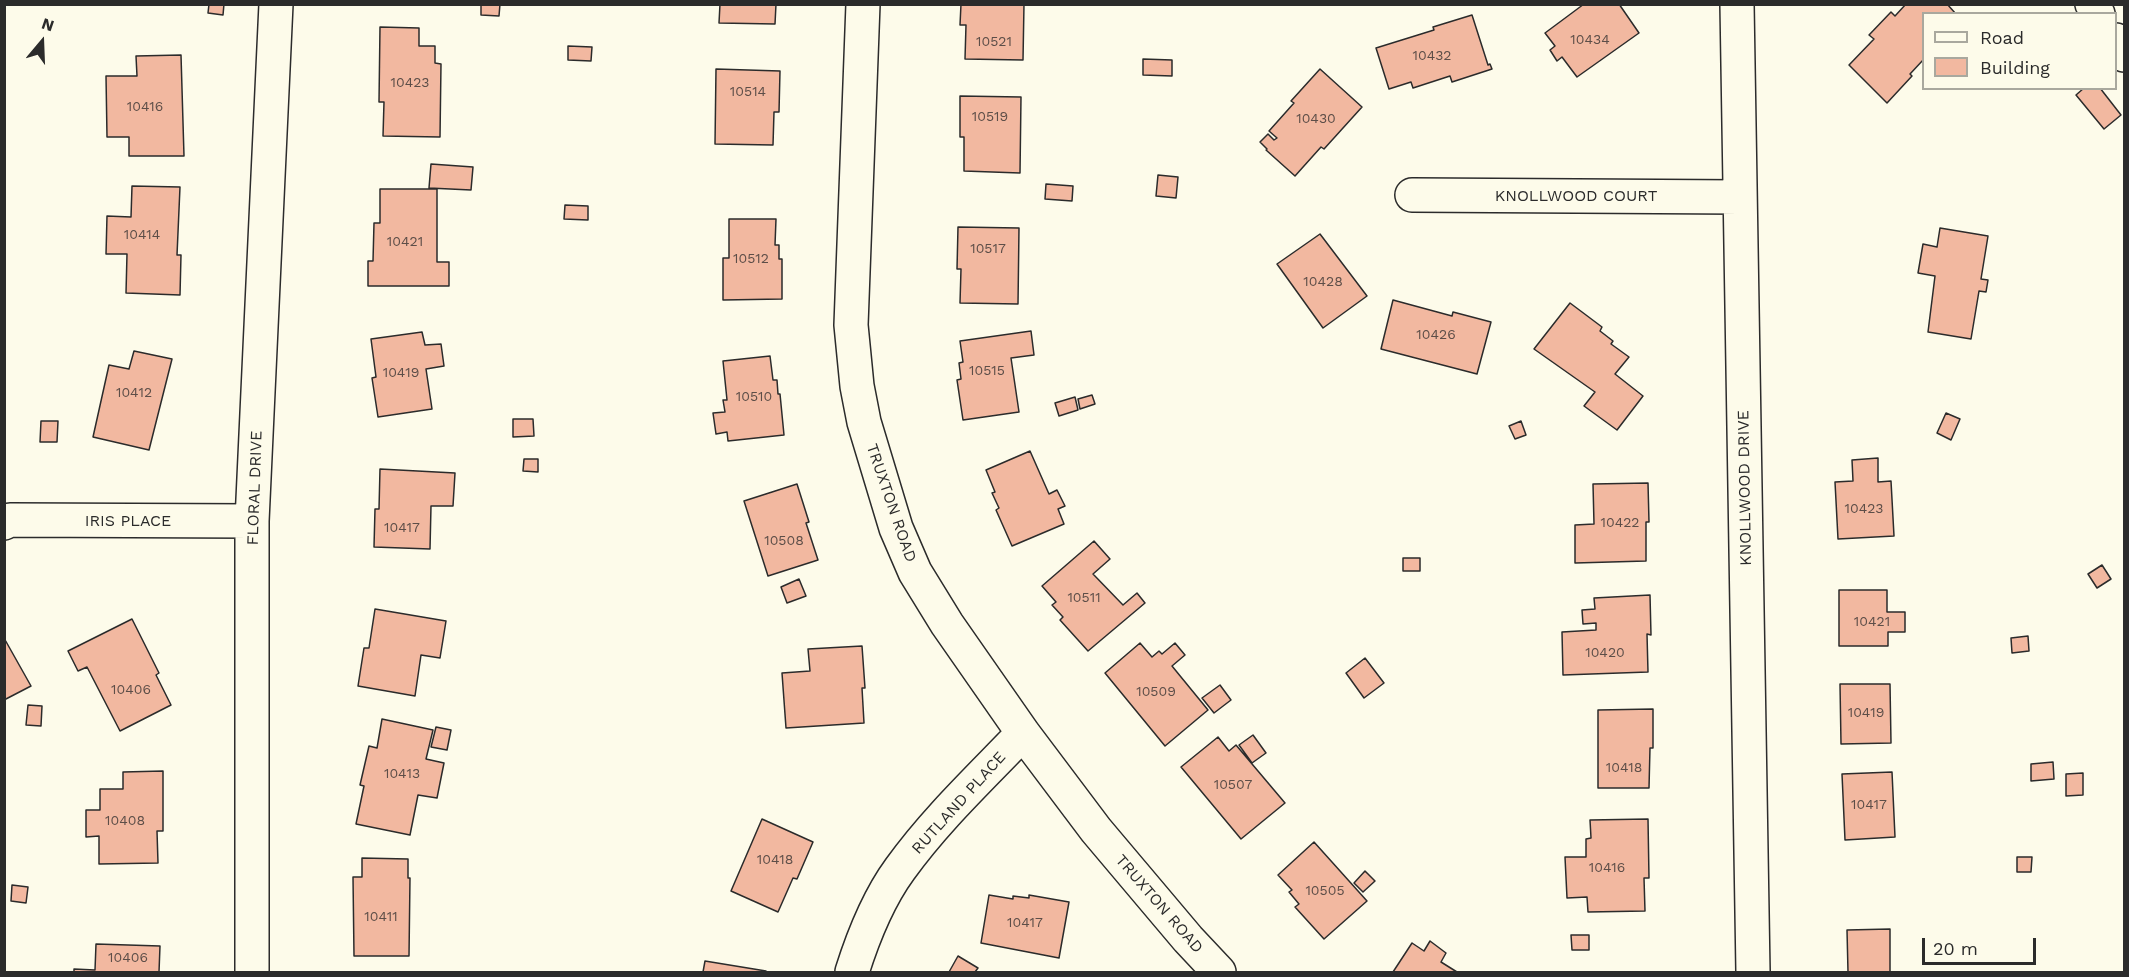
<!DOCTYPE html>
<style>
body{margin:0}
#map{position:relative;width:2129px;height:977px;overflow:hidden;background:#fdfbea;font-family:"Work Sans",sans-serif}
canvas{display:block}
.frame{position:absolute;inset:0;border:6px solid #2b2b2b;pointer-events:none}
.legend{position:absolute;left:1922px;top:12px;width:195px;height:78px;box-sizing:border-box;background:#fdfbea;border:2px solid #a9a89e;margin:0;padding:8px 10px;list-style:none;font-size:18px;color:#2b2b2b}
.legend li{display:flex;align-items:center;gap:12px;height:30px}
.legend b{width:30px;border:2px solid #a9a89e}
.north{position:absolute;left:12px;top:12px;width:60px;height:60px;-webkit-text-stroke:4px #fdfbea;paint-order:stroke;rotate:19deg;font-size:16px;font-weight:700;line-height:24px;text-align:center;color:#2b2b2b}
.north::after{content:'';display:block;margin:auto;width:21px;height:27px;background:#2b2b2b;clip-path:polygon(50% 0,100% 100%,50% 72%,0 100%)}
.scale{position:absolute;left:1922px;top:938px;width:114px;height:27px;box-sizing:border-box;border:3px solid #2b2b2b;border-top:0;padding-left:8px;font-size:18px;line-height:21px;white-space:nowrap;color:#2b2b2b;-webkit-text-stroke:4px #fdfbea;paint-order:stroke}
</style>
<div id="map">
<canvas width="2129" height="977"></canvas>
<div class="frame"></div>
<ul class="legend">
<li><b style="height:8px;background:#fdfbea"></b>Road</li>
<li><b style="height:16px;background:#f2b8a0"></b>Building</li>
</ul>
<div class="north">N</div>
<div class="scale">20 m</div>
</div>
<script>
const ctx = document.querySelector('canvas').getContext('2d');
ctx.lineJoin = 'round';
function paint(path, color) { ctx.fillStyle = color; ctx.fill(path, 'evenodd'); }
function trace(path, color, width, dash) { ctx.strokeStyle = color; ctx.lineWidth = width; ctx.lineCap = dash ? 'butt' : 'round'; ctx.setLineDash(dash || []); ctx.stroke(path); }
function drawText(font, color, halo, rows, align = 'center') {
  ctx.font = font + ' "Work Sans",sans-serif'; ctx.lineWidth = 4.5; ctx.setLineDash([]); ctx.textBaseline = 'middle'; ctx.strokeStyle = halo; ctx.fillStyle = color; for (const [text, x, y, turn = 0] of rows) {
    ctx.save(); ctx.translate(x, y); ctx.rotate((+turn || 0) * Math.PI / 180); ctx.textAlign = isNaN(turn) ? turn : align; if (halo) ctx.strokeText(text, 0, 0); ctx.fillText(text, 0, 0); ctx.restore();
  }
}
const building = new Path2D(`
 M209,4H224L223,15L208,13Z
 M481,4H500L499,16L481,15Z
 M720,4H776L775,24L719,23Z
 M961,4H1024L1023,60L965,59L966,25H960Z
 M1584,4H1619L1639,33L1577,77L1562,57L1557,61L1550,50L1555,46L1545,33Z
 M1906,4H1947L1956,14H1924V59L1910,74L1912,76L1887,103L1849,65L1874,39L1869,35L1891,12L1895,16Z
 M1472,15L1488,65L1490,64L1492,69L1452,82L1450,76L1413,88L1411,82L1389,89L1376,48L1434,30L1433,27Z
 M380,27L419,28V46H435V63L441,64L440,137L383,136L384,102H379Z
 M568,46L592,47L591,61L568,60Z
 M181,55L184,156H129V137H107L106,76H137L136,56Z
 M1143,59L1172,60V76L1143,75Z
 M716,69L780,71L779,112H774L773,145L715,144Z
 M1320,69L1362,107L1324,149L1321,147L1295,176L1266,150L1267,149L1260,142L1268,134L1274,140L1277,138L1269,131L1294,103L1291,101Z
 M2084,88H2100L2121,115L2104,129L2076,95Z
 M960,96L1021,97L1020,173L964,171V137H960Z
 M431,164L473,167L471,190L429,188Z
 M1158,175L1178,177L1176,198L1156,196Z
 M1046,184L1073,186L1072,201L1045,199Z
 M132,186L180,187L177,255H181L180,295L126,293L127,254H106L107,216L131,217Z
 M380,189H437V262H449V286H368V261H373L374,223H380Z
 M565,205L588,206V220L564,219Z
 M729,219H776L775,245H779V259H782V299L723,300V258H729Z
 M958,227L1019,228L1018,304L960,303L961,269H957Z
 M1940,228L1988,236L1981,279L1988,280L1986,292L1979,291L1971,339L1928,332L1935,276L1918,273L1923,244L1937,247Z
 M1320,234L1367,296L1323,328L1277,264Z
 M1393,300L1452,316L1453,312L1491,322L1477,374L1381,349Z
 M1570,303L1602,327L1600,331L1613,341L1611,344L1629,357L1615,374L1643,396L1617,430L1584,406L1595,392L1534,349Z
 M1031,331L1034,355L1011,358L1019,412L963,420L957,380L961,379L959,363L963,362L960,341Z
 M422,332L425,345L441,344L444,366L426,369L432,409L378,417L372,378L376,377L371,339Z
 M134,351L172,359L149,450L93,437L109,365L129,369Z
 M770,356L773,380H777L778,394H780L784,435L728,441L727,432L716,434L713,413L725,412L723,400H727L723,361Z
 M1092,395L1095,404L1080,409L1078,399Z
 M1075,397L1078,410L1059,416L1055,403Z
 M1946,413L1960,419L1951,440L1937,433Z
 M513,419H533L534,436L513,437Z
 M41,421H58L57,442H40Z
 M1521,421L1526,435L1515,439L1509,426Z
 M1030,451L1049,494L1057,490L1065,506L1058,509L1064,524L1012,546L996,510L999,508L992,493L995,492L986,470Z
 M1878,458V482L1891,481L1894,536L1838,539L1835,482L1853,481L1852,460Z
 M524,459H538V472L523,471Z
 M380,469L455,473L453,506H431L430,549L374,547L375,509H379Z
 M1648,483L1649,522H1646V561L1575,563V525L1594,524L1593,484Z
 M797,484L809,522L806,523L818,560L768,576L744,501Z
 M1094,541L1110,559L1093,574L1123,605L1137,593L1145,603L1088,651L1060,620L1063,617L1052,605L1056,602L1042,586Z
 M1403,558H1420V571H1403Z
 M2102,565L2111,579L2097,588L2088,574Z
 M799,579L806,596L787,603L781,587Z
 M1839,590H1887V612H1905V632H1888V646H1839Z
 M1650,595L1651,635L1647,634L1648,672L1563,675L1562,632L1596,630V623L1583,624L1582,610L1595,609L1594,598Z
 M375,609L446,621L440,658L421,655L415,696L358,686L364,648H369Z
 M132,619L159,673L156,675L171,705L120,731L87,667L78,671L68,651Z
 M2028,636L2029,651L2012,653L2011,638Z
 M4,638L31,686L4,700Z
 M1140,643L1152,657L1159,651L1162,654L1175,643L1185,655L1172,666L1208,710L1165,746L1105,673Z
 M862,646L865,688H862L864,723L786,728L782,673L810,671L808,649Z
 M1365,658L1384,683L1364,698L1346,673Z
 M1840,684H1890L1891,743L1841,744Z
 M1220,685L1231,700L1214,713L1202,698Z
 M28,705L42,706L41,726L26,725Z
 M1653,709V748H1650L1649,788H1598V710Z
 M382,719L433,730L426,759L444,763L437,798L418,795L410,835L356,824L364,786L360,785L369,746L377,748Z
 M436,727L451,730L447,750L431,747Z
 M1253,735L1266,753L1252,763L1239,745Z
 M1218,737L1229,751L1236,745L1285,803L1241,839L1181,767Z
 M2053,762L2054,779L2031,781V764Z
 M163,771V831H157L158,863L99,864V836L86,837V810H100V789H123V772Z
 M1892,772L1895,837L1845,840L1842,774Z
 M2083,773V795L2066,796V774Z
 M762,819L813,842L797,879L793,878L778,912L731,891Z
 M1648,819L1649,878H1644L1645,911L1588,912L1587,897L1567,898L1565,857H1586V839L1591,838L1590,820Z
 M1314,842L1367,901L1324,939L1295,907L1299,904L1289,892L1292,890L1278,875Z
 M2017,857H2032L2031,872H2017Z
 M362,858L408,859V878H410L409,956H354L353,877H362Z
 M1365,871L1375,881L1363,892L1354,883Z
 M12,885L28,887L26,903L11,901Z
 M989,895L1013,899V896L1029,898V895L1069,902L1059,958L981,943Z
 M1890,929V972H1848L1847,930Z
 M1571,935H1589V950H1572Z
 M1430,941L1446,953L1441,962L1457,972H1393L1412,943L1424,951Z
 M96,944L160,946L159,972H74V969L95,970Z
 M958,956L978,968L975,972H949Z
 M705,961L766,971V972H703Z`);
const minor = new Path2D(`
 M863,4L851,325L857,386L864,422L896,528L915,572L947,624L1023,733L1096,830L1188,939L1219,972
 M1737,4L1753,972
 M2092,4L2098,14
 M2116,40L2124,55
 M1412,195L1740,197
 M4,523L10,520L252,521
 M252,972V521L276,4
 M852,972C863,937 878,899 900,869C936,819 981,777 1023,733`);
const numberNames = [
 ["10434",1590,40],
 ["10521",994,42],
 ["10432",1432,56],
 ["10423",410,83],
 ["10514",748,92],
 ["10416",145,107],
 ["10519",990,117],
 ["10430",1316,119],
 ["10414",142,235],
 ["10421",405,242],
 ["10517",988,249],
 ["10512",751,259],
 ["10428",1323,282],
 ["10426",1436,335],
 ["10515",987,371],
 ["10419",401,373],
 ["10412",134,393],
 ["10510",754,397],
 ["10423",1864,509],
 ["10422",1620,523],
 ["10417",402,528],
 ["10508",784,541],
 ["10511",1084,598],
 ["10421",1872,622],
 ["10420",1605,653],
 ["10406",131,690],
 ["10509",1156,692],
 ["10419",1866,713],
 ["10418",1624,768],
 ["10413",402,774],
 ["10507",1233,785],
 ["10417",1869,805],
 ["10408",125,821],
 ["10418",775,860],
 ["10416",1607,868],
 ["10505",1325,891],
 ["10411",381,917],
 ["10417",1025,923],
 ["10406",128,958]
];
const streetNames = [
 ["KNOLLWOOD COURT",1576,196],
 ["FLORAL DRIVE",255,488,-88],
 ["KNOLLWOOD DRIVE",1745,488,-91],
 ["TRUXTON ROAD",891,503,71],
 ["IRIS PLACE",128,521],
 ["RUTLAND PLACE",959,803,-48],
 ["TRUXTON ROAD",1159,904,49]
];
paint(building, '#f2b8a0');
trace(building, '#2b2b2b', 1.5);
trace(minor, '#2b2b2b', 36);
trace(minor, '#fdfbea', 33);
drawText('14px', '#5d4e48', null, numberNames);
drawText('16px', '#2b2b2b', '#fdfbea', streetNames);
</script>
